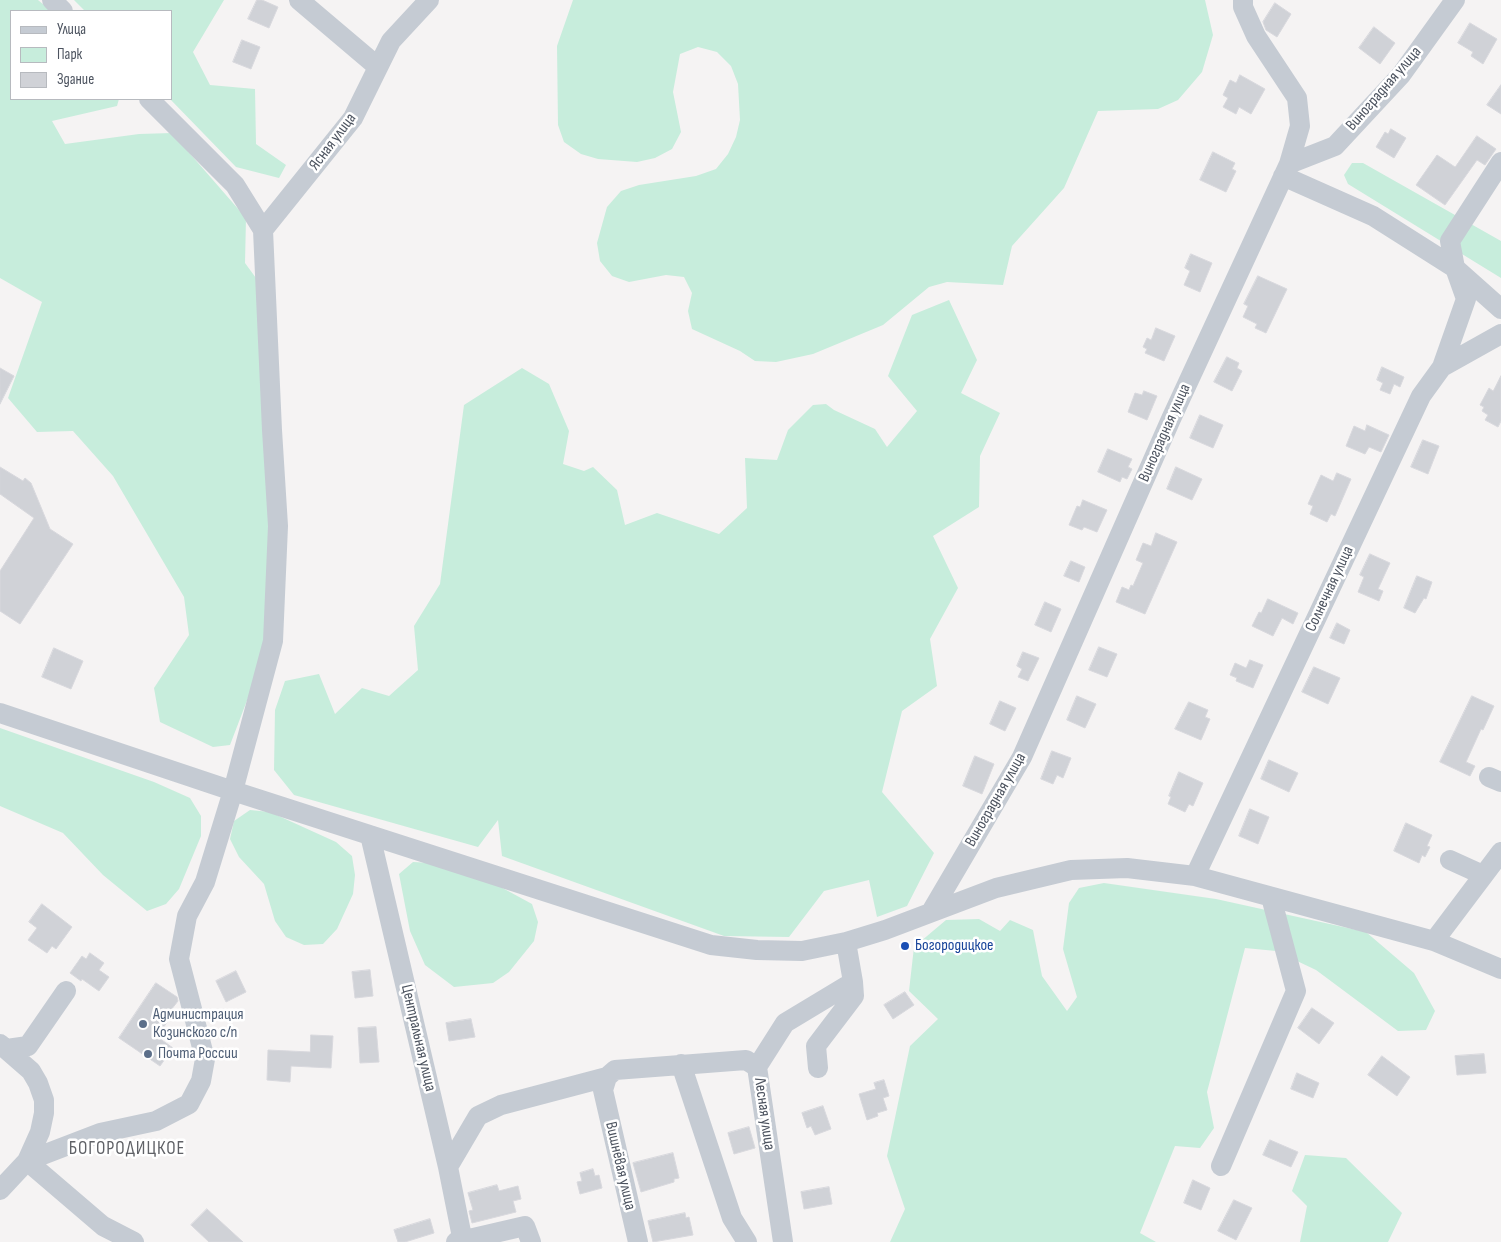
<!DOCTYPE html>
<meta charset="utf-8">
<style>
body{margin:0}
#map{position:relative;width:1501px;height:1242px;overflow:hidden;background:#f5f3f3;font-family:"Sofia Sans Condensed",sans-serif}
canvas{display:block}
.legend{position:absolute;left:10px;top:10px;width:162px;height:90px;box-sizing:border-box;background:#fff;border:1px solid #b7babf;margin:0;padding:6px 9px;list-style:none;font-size:15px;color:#4c535f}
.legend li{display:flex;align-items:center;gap:10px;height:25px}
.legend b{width:25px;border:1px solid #b7babf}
</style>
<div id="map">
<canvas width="1501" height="1242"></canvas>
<ul class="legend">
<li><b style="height:6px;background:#c5cbd3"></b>Улица</li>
<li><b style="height:14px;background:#c7eddc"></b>Парк</li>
<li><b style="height:14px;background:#d0d2d7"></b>Здание</li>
</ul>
</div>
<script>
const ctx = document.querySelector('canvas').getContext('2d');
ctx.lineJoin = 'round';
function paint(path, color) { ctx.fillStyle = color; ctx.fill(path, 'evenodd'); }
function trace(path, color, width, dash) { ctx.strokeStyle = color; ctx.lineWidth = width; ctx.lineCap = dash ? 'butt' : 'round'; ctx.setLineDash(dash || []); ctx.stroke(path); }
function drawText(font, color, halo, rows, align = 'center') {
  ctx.font = font + ' "Sofia Sans Condensed",sans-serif'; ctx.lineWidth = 5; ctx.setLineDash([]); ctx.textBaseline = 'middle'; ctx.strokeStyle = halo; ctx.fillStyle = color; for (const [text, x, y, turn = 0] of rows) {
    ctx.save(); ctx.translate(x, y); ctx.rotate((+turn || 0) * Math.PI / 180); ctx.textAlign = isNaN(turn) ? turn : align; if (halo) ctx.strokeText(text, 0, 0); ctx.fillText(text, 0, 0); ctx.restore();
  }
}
const green = new Path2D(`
 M0,0H38L51,11H11V99H119L117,106L52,121L65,144L139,134L172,133L246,218L245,263L264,289L270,527L267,648L230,745L213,747L160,722L154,688L189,635L184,597L113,476L73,431L37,432L8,398L42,302L0,278Z
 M74,0H224L193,52L210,85L255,89L256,144L286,165L279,178L236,167L170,99H171V11H85Z
 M573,0H1205L1213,35L1202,72L1178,100L1158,109L1098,111L1064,188L1012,246L1003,285L947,282L929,287L883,325L813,354L776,362L755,361L740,351L692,329L688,311L692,293L684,277L666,275L629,282L612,276L600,261L597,243L607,207L621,191L639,185L696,176L716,169L728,154L736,137L740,120L738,84L731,66L717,52L698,47L680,54L673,92L681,132L672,149L655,158L637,162L598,159L581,154L564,142L558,125L557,46Z
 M1352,163H1363L1501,241V278L1348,184L1344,175Z
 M949,300L977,360L961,393L1000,413L980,456L979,507L933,536L958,588L930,639L937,686L902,711L882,792L934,853L907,906L877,917L869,880L824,891L789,937L724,936L502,856L498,820L478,847L294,795L274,770L275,710L285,681L319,674L335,714L362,688L389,696L418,670L414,626L440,584L464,405L522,368L549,384L569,431L563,464L584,471L593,467L617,490L625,525L657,513L719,534L747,508L745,458L777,460L788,430L813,405L826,404L834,410L875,429L887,447L917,411L888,376L912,315Z
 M0,728L154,782L190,798L201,816V836L179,889L166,904L147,911L103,875L63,833L0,806Z
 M250,810L270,812L336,842L352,856L355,875L353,894L337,929L323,944L304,945L286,937L275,921L264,884L239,857L230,839L234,821Z
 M413,862L432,863L497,885L532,904L538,922L534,941L509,972L493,983L454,987L425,965L410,931L399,874Z
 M1104,883L1216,899L1366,932L1414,973L1435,1011L1426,1030L1398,1031L1316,970L1276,951L1245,948L1207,1092L1214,1128L1200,1148L1175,1146L1140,1233L1156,1242H890L905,1209L887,1156L910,1046L938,1019L909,991L914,947L946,920L979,919L1000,931L1010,920L1033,930L1042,976L1067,1011L1077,997L1063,949L1069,903L1079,888Z
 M1305,1155L1346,1158L1402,1213L1388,1242H1300L1307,1206L1292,1191Z`);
const building = new Path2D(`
 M257,0H262L278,7L269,28L248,19Z
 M1275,3L1291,14L1277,37L1266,30L1263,22Z
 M1470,23L1497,39L1483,64L1471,56L1473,52L1458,43Z
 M1374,27L1395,43L1380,64L1359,48Z
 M242,40L260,47L251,69L233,62Z
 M1240,75L1265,89L1251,114L1239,107L1236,114L1223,107L1228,98L1223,95L1230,80L1236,83Z
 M1501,85V114L1487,105Z
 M1391,129L1406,138L1394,158L1376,147L1385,132L1388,134Z
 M1477,136L1496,149L1485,165L1477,160L1445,205L1416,185L1437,155L1455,167Z
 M1213,152L1235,163L1232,169L1236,171L1226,192L1200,180Z
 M1191,254L1212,263L1200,292L1184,285L1190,271L1185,268Z
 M1258,276L1287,289L1266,333L1255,328L1257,324L1243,317L1248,306L1244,304Z
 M1156,328L1175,336L1164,361L1145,353L1147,349L1143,347L1147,338L1151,340Z
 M1227,357L1239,363L1237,368L1242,371L1232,391L1214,382Z
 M1382,367L1404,377L1400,387L1394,384L1390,394L1380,390L1383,383L1377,380Z
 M0,368L14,376L0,404Z
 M1501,376V421L1498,427L1485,420L1488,415L1482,411L1484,407L1480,405L1489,388L1493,391Z
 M1144,391L1157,396L1147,420L1128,412L1135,393L1142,395Z
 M1200,415L1223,425L1213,448L1190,438Z
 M1367,425L1389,435L1381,452L1369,447L1365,454L1346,446L1354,426L1365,431Z
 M1423,440L1439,446L1428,474L1411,467Z
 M1108,449L1132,459L1128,467L1132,469L1127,479L1122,477L1120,482L1098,472Z
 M0,467L23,481L25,478L31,483L50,529L73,544L20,624L0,611V571L34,518L0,494Z
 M1176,467L1202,479L1192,500L1167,489Z
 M1337,473L1351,479L1335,516L1331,514L1327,522L1310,514L1313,506L1308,504L1321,475L1333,481Z
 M1083,500L1107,510L1097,532L1084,527L1082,530L1069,525L1077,506L1080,507Z
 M1156,533L1177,542L1145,614L1116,602L1122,587L1129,590L1131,585L1133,586L1143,563L1136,560L1143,543L1151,546Z
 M1370,554L1390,563L1378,589L1383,591L1379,601L1358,592L1364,577L1360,575Z
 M1071,561L1085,567L1079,582L1064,576Z
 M1417,576L1432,582L1426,599L1424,598L1415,613L1404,608Z
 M1268,599L1298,613L1293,624L1282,618L1273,636L1252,626L1259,612L1261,613Z
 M1045,602L1061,609L1051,632L1035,625Z
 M1337,623L1350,630L1344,644L1330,638Z
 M1099,647L1117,654L1107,677L1089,670Z
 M54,648L83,661L71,689L42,677Z
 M1023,652L1039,658L1028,681L1018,677L1022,669L1017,666Z
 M1250,660L1263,665L1253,688L1236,681L1237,678L1230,675L1235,663L1246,668Z
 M1314,667L1340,678L1328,704L1302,692Z
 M1077,696L1096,704L1085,728L1067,720Z
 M1472,696L1494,706L1483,730L1481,729L1466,762L1475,766L1470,776L1440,762Z
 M1000,701L1016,708L1005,731L990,724Z
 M1189,702L1208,710L1205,717L1210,719L1201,740L1175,729Z
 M1052,751L1071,758L1063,778L1057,775L1053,784L1041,779Z
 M975,756L994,764L982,794L963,786Z
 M1269,760L1298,773L1289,792L1261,779Z
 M1179,772L1203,783L1193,806L1189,804L1185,812L1168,804L1171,797L1169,796Z
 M1250,809L1269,817L1258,844L1239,836Z
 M1406,823L1432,835L1427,846L1430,847L1425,857L1422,855L1419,863L1394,851Z
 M42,904L72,927L56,949L52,946L47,953L28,940L37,928L29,922Z
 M90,953L104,963L99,970L109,977L99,991L82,979L81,981L70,973L82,956L86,959Z
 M370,970L373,996L355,998L352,972Z
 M236,971L246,992L226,1002L216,981Z
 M156,983L177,997L178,1001L171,1010L174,1012L161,1031L163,1032L159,1038L173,1048L160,1066L119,1038Z
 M905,992L914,1005L893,1019L884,1005Z
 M1312,1008L1334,1023L1319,1044L1298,1028Z
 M471,1019L475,1037L449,1041L446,1023Z
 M376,1027L379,1062L360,1063L358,1028Z
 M311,1035L333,1036L331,1068L291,1066L290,1082L267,1080L268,1050L310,1052Z
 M1484,1054L1486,1073L1457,1075L1455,1056Z
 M1382,1056L1410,1077L1397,1096L1368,1075Z
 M1297,1073L1319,1083L1313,1098L1291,1089Z
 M884,1080L889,1096L883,1098L887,1110L877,1113L878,1116L867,1120L859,1094L876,1089L874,1083Z
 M823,1106L831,1129L815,1135L811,1126L807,1128L802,1113Z
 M749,1127L755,1148L734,1154L728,1133Z
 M1270,1140L1298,1152L1291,1167L1263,1155Z
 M673,1153L679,1178L674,1179V1182L641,1192L633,1163Z
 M593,1169L595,1176L599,1175L602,1188L580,1194L577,1182L582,1181L580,1173Z
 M1193,1180L1210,1188L1201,1210L1184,1203Z
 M497,1185L499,1191L518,1186L521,1199L513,1201L516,1212L472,1223L469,1211L473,1210L468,1193Z
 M829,1187L832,1204L804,1209L801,1192Z
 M1234,1200L1252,1208L1236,1240L1218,1231Z
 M207,1209L243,1242H209L191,1225Z
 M685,1213L686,1218L689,1217L693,1235L653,1242L648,1221Z
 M430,1219L434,1233L405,1242H398L394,1230Z`);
const minor = new Path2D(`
 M52,0L63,11
 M299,0L378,67
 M1243,0V7L1256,36L1297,98L1300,126L1289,164
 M1283,176L1373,216L1455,268L1501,309
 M263,230L353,118L391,41L429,0
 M1442,367L1466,299L1455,268L1450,241L1501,162
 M0,713L233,791L711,945L757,950L802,951L846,942L885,930L996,888L1071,870L1127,868L1195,876L1434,941L1501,969
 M1489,777L1501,782
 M370,835L448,1167L463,1242
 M1450,860L1483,875
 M1195,876L1421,396L1442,367L1501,334
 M931,912L1022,757L1171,419L1289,164L1335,146L1401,75L1455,0
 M1434,941L1501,852
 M0,1044L31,1071L38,1083L44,1100V1113L40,1132L27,1161L0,1190
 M7,1049L28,1046L66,991
 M681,1064L732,1218L747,1242
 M818,1068L816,1046L854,996L853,982
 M1221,1166L1296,991L1271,897
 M448,1167L478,1116L501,1105L607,1077
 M134,1242L103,1226L27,1161L100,1133L156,1121L189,1104L201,1081L205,1059L179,959L187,916L205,882L233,791L273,641L278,526L272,430L263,230L235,185L149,99
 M456,1242L525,1226L531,1242
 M638,1242L603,1090L607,1077L615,1070L746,1060L757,1067
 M783,1242L757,1067L785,1023L853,982L846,942`);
const markers = [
 [905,946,5,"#1a4fb4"],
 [143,1024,5,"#5c6f8a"],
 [148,1054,5,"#5c6f8a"]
];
const streetNames = [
 ["Виноградная улица",1384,89,-49],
 ["Ясная улица",333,142,-53],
 ["Виноградная улица",1165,433,-66],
 ["Солнечная улица",1330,589,-65],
 ["Виноградная улица",996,800,-60],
 ["Центральная улица",418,1038,77],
 ["Лесная улица",764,1114,82],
 ["Вишнёвая улица",620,1166,77]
];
const transitNames = [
 ["Богородицкое",915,946]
];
const serviceNames = [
 ["Администрация",153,1015],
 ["Козинского с/п",153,1033],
 ["Почта России",158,1054]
];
const quarterNames = [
 ["БОГОРОДИЦКОЕ",127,1149]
];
paint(green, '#c7eddc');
paint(building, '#d0d2d7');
trace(building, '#d8d8dd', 1);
trace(minor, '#c5cbd3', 20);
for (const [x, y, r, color] of markers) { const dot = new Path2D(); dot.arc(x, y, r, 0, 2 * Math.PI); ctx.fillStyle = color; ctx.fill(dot); trace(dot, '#fff', 2); }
drawText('16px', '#4c535f', '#fff', streetNames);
drawText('16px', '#164399', '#fff', transitNames, 'left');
drawText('16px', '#4e5e75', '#fff', serviceNames, 'left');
ctx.letterSpacing = '1px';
drawText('19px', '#606267', '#fff', quarterNames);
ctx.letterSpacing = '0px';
</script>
